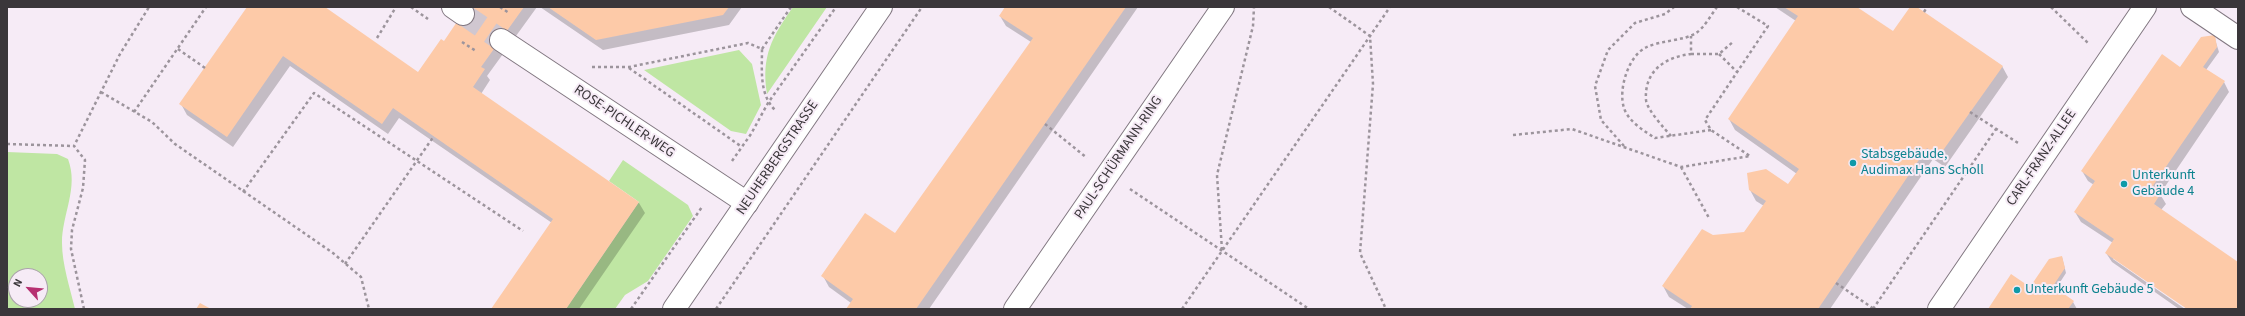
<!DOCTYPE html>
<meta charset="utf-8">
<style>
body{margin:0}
#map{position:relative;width:2245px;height:316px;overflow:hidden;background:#f6ebf6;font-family:"Source Sans 3",sans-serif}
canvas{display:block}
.frame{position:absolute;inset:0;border:8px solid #3a363a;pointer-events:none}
.north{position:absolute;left:8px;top:268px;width:40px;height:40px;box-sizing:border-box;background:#f6ebf6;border:1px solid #aba3ab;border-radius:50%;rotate:297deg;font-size:11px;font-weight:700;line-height:16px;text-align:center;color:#3a363a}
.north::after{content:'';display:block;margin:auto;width:14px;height:18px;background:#b73071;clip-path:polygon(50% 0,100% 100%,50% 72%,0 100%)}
</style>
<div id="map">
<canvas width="2245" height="316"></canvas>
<div class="frame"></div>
<div class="north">N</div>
</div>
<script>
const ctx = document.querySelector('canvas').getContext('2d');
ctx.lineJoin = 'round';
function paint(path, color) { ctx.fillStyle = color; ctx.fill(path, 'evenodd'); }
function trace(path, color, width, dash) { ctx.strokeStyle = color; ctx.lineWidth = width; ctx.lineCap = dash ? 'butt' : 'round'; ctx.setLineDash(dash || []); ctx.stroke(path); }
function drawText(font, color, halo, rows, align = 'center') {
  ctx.font = font + ' "Source Sans 3",sans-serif'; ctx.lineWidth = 4; ctx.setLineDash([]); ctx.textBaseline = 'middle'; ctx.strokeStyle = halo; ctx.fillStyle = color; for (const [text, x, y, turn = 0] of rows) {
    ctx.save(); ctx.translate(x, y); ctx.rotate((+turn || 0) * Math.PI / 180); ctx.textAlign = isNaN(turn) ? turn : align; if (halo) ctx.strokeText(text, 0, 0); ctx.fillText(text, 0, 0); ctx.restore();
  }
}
const green = new Path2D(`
 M793,7H827L767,94C761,56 772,37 793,7Z
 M739,50L752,64L761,105L746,134L731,131L644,70Z
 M7,152L57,154L68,159C79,188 62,214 62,243C62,264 70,288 75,309H7ZM16,276H40V300H16Z
 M623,160L688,205L693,216L648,281L625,295L615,309H566L639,202L609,181Z`);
const shadow = new Path2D(`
 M248,7H323L418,73L448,45L468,7H537L487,76L490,80L481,94L639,203L645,213L579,309H492L552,223L399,118L388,134L290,66L233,147L187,115L181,104Z
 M540,7H742L729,25L603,50Z
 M1006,7H1138L929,309H848L851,303L829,287L823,276L895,235L1031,42L1006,26L1000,16Z
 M1775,7H1855L1893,33L1911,7H1915L2002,66L2008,77L1945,167L1933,159L1830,309H1688L1669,297L1663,286L1712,236L1744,233L1764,206L1756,201L1750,190L1789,185L1797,174L1735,130L1729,119L1796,21Z
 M2214,36L2219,52L2206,70L2224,82L2229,92L2160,194L2166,204L2161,210L2238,263V309H2188L2113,257V259L2185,309H2179L2112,262L2106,253L2113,243L2081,222L2075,212L2094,185L2088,181L2082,171Z
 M2062,257L2066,273L2055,290L2073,302L2077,309H1989L2033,291Z`);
const building = new Path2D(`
 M247,7H325L418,72L441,39L444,41L467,7H524L481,67L485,69L473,87L639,202L566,309H491L553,219L393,108L382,124L283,56L227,137L179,104Z
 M548,7H729L723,15L596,40Z
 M1005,7H1126L916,309H846L853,299L821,276L865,213L895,233L1033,38L999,16Z
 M1784,7H1857L1893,31L1910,7H1917L2003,66L1939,156L1927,148L1818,309H1690L1692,306L1662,286L1702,229L1713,235L1744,232L1766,201L1749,190L1747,173L1766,169L1788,184L1799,169L1728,119L1798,16Z
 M2215,35L2217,47L2203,67L2225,81L2152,187L2161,193L2154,204L2238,262V309H2187L2105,253L2114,239L2074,212L2095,181L2081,171L2162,54L2180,67L2201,37Z
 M2062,256L2065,268L2053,286L2074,301L2068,309H1988L2011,274L2030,287L2049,259Z
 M200,303L211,309H196Z`);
const minorTunnel = new Path2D(`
 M463,14L501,40`);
const path = new Path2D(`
 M411,7L428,19
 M500,7L509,13
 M1329,7L1370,36L1373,84L1360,253L1386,309
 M1737,7L1768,26L1705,120L1711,130L1750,156
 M2051,7L2088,43
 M1924,12L1927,7
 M377,38L396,7
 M462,42L476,51
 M178,49L205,68
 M762,49L791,7
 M1691,54H1719L1734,41
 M1719,54L1737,72
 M592,67H629L748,43L762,49C762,71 759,95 776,111
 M629,68L742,147
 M101,92L152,122L175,144L333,253L361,277L369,309
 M134,112L206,7
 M1970,112L2018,143
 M1045,124L1087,158
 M1711,130L1655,138C1644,131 1628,121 1624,108C1618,90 1628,57 1645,48C1660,40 1684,41 1696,33C1704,28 1711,15 1717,7
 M1513,135L1572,129L1681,167L1750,156
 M1671,136C1665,129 1647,110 1646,100C1644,71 1665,57 1691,54V36
 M7,144L74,146
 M1624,146L1601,120L1595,86L1608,50L1635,23L1665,14L1674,7
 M732,161L751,134L768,103L836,7
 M1681,167L1709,218
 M1130,189L1309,309
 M243,192L314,93L523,231
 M1222,250L1217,175L1253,26L1254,7
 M345,264L434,136
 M1836,283L1874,309
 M84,309L71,249L72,230L83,188L85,160L74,146L120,54L149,7
 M631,309L702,207
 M716,309L922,7
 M1182,309L1390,7
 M1873,309L1996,129`);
const minor = new Path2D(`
 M453,7L463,14
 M2192,7L2238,38
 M501,40L747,203
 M1015,309L1223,7
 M1939,309L2145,7`);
const major = new Path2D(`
 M674,309L881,7`);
const markers = [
 [1853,163,4,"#0f9aa8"],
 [2124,184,4,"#0f9aa8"],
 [2017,290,4,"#0f9aa8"]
];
const streetNames = [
 ["ROSE-PICHLER-WEG",624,122,34],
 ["NEUHERBERGSTRASSE",778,158,-56],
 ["PAUL-SCHÜRMANN-RING",1119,158,-56],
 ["CARL-FRANZ-ALLEE",2042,158,-56]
];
const cultureNames = [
 ["Stabsgebäude,",1861,155],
 ["Audimax Hans Scholl",1861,171],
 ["Unterkunft",2132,176],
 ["Gebäude 4",2132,192],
 ["Unterkunft Gebäude 5",2025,290]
];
paint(green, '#bfe6a3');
paint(shadow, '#0003');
paint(building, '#fdcaa8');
trace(minorTunnel, '#d0c7d0', 22, [22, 11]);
trace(minor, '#817780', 24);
trace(major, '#817780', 24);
trace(path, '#9c949c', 2.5, [3, 3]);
trace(minor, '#fff', 22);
trace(major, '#fff', 22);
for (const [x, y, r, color] of markers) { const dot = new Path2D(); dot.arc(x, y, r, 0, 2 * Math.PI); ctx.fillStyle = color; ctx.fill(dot); trace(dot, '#f6ebf6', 1.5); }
drawText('14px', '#3a363a', '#f6ebf6', streetNames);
drawText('14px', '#0d838f', '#f6ebf6', cultureNames, 'left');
</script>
